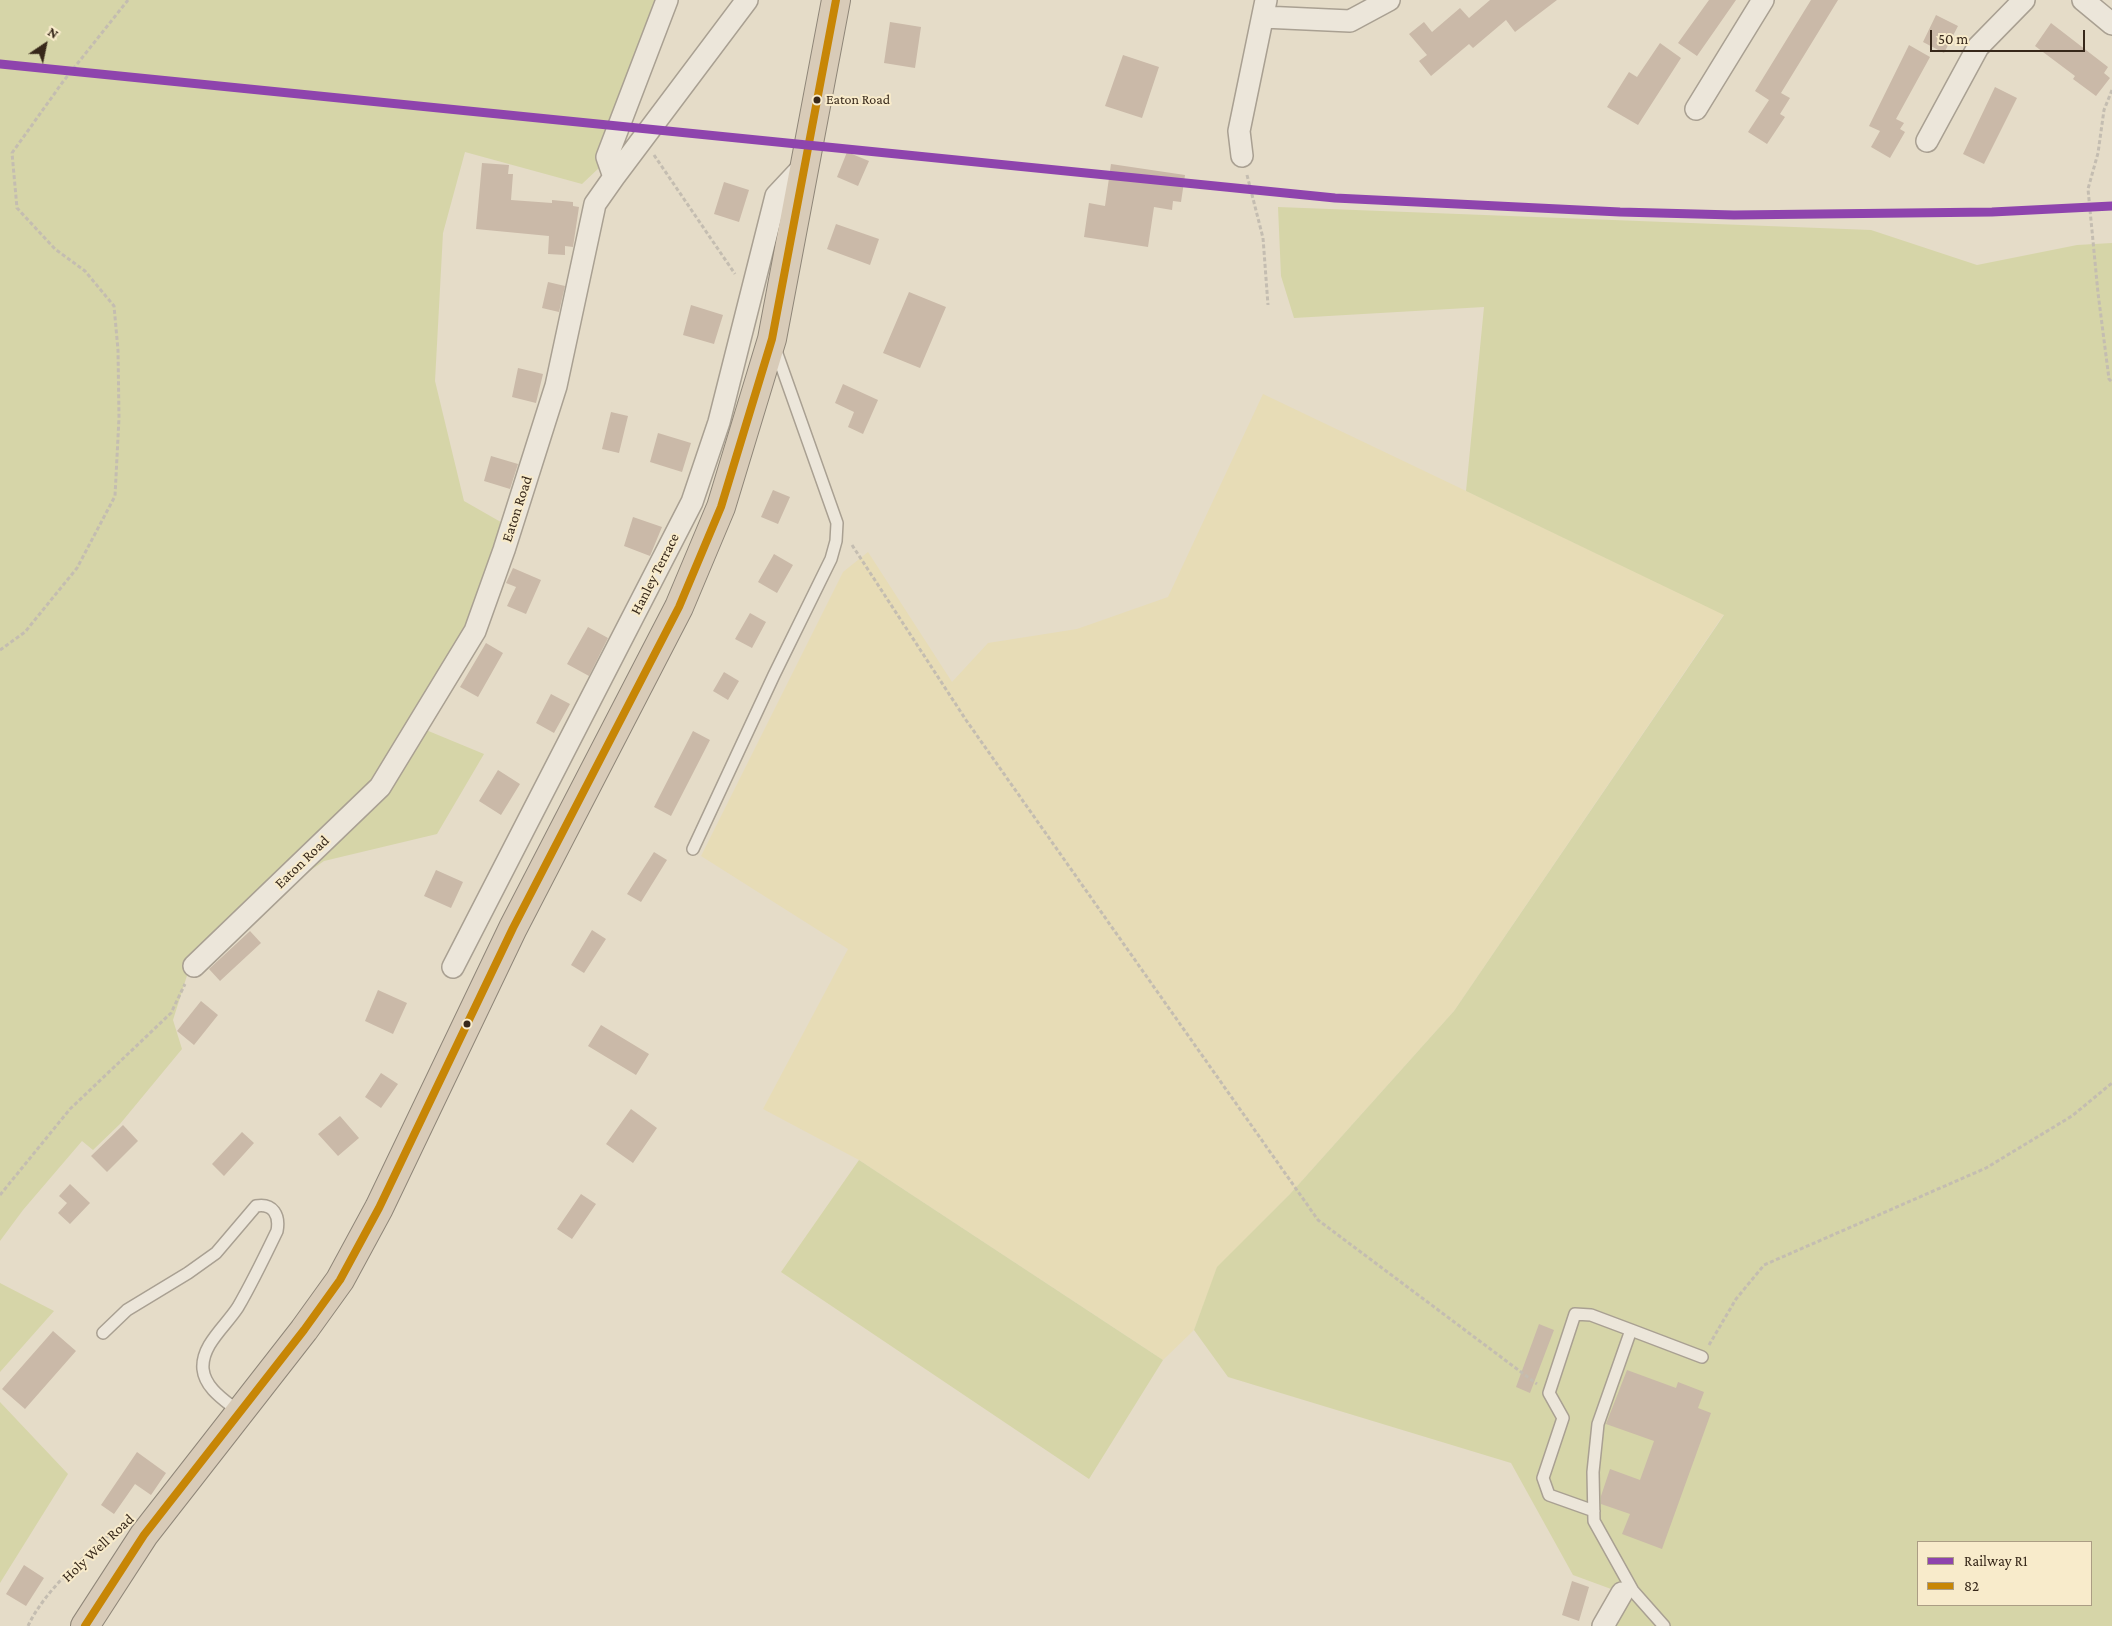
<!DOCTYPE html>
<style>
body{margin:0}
#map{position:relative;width:2112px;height:1626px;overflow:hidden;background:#e5dcc8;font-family:"Crimson Pro",serif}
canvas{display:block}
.legend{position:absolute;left:1917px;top:1541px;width:175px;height:65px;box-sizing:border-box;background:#f8ebcb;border:1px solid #ab9d84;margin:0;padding:6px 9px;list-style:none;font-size:15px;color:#37281a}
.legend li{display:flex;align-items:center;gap:10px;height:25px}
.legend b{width:25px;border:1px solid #ab9d84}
.north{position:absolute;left:20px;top:20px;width:50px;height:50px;-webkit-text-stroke:4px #f8ebcb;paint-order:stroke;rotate:34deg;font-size:14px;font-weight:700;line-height:20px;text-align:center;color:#37281a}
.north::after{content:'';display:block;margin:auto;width:18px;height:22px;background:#37281a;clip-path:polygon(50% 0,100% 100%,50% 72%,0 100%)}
.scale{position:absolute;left:1930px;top:30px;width:155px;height:22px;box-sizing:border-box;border:2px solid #37281a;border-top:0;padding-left:6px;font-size:15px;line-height:18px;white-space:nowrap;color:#37281a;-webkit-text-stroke:4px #f8ebcb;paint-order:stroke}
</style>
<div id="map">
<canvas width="2112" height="1626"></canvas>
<ul class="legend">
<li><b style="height:6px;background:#8e44ad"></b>Railway R1</li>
<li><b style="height:6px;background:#c78606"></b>82</li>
</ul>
<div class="north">N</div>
<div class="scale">50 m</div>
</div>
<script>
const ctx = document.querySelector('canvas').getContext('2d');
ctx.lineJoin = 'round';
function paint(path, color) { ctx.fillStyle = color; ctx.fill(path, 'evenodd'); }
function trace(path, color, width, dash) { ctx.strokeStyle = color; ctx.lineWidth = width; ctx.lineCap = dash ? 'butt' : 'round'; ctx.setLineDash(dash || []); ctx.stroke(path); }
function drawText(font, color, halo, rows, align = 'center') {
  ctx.font = font + ' "Crimson Pro",serif'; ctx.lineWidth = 4; ctx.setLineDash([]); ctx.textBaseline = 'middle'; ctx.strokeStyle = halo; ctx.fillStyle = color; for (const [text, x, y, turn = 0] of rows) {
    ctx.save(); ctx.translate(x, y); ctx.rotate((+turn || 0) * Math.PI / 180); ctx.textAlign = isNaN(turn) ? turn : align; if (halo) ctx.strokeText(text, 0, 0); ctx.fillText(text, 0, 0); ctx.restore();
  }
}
const farmland = new Path2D(`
 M1263,394L1724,614L1454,1011L1290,1194L1218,1267L1194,1330L1163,1360L859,1160L763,1109L848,949L701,856L843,572L868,552L952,682L988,643L1077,629L1168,597Z`);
const green = new Path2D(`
 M0,0H678L619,149L582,184L465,152L443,233L435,381L464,501L520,533L426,730L484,754L437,834L324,861L189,955L190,966L173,1020L182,1049L120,1124L93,1150L82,1141L23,1210L0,1241Z
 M1278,207L1871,230L1977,265L2077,245L2112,243V1626H1613L1622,1593L1573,1575L1511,1463L1228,1377L1194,1330L1217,1267L1290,1194L1454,1011L1724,615L1466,491L1484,307L1294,318L1281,276ZM1918,1542H2091V1605H1918Z
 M859,1160L1163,1360L1089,1479L781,1272Z
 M0,1283L54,1311L0,1372Z
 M0,1402L68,1474L0,1583Z`);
const building = new Path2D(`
 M1490,0H1557L1515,32L1506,20L1473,48L1469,44L1431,76L1419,61L1427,55L1409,34L1424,22L1432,32L1460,8L1469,18Z
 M1709,0H1736L1697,56L1678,43Z
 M1811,0H1838L1781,93L1790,98L1780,114L1785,117L1767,144L1748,132L1769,100L1755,91Z
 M1936,15L1958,26L1944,53L1923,42Z
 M890,22L921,27L915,68L884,63Z
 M2051,23L2108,67L2104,73L2110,78L2096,96L2073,79L2075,76L2035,46Z
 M1660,43L1681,58L1638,125L1607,107L1629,72L1637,77Z
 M1909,45L1930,57L1896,119L1904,123L1900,129L1905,132L1890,158L1871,147L1880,131L1869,126Z
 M1123,55L1159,67L1142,118L1105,106Z
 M1995,87L2017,98L1984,164L1963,154Z
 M847,152L869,161L858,186L837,177Z
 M482,163L509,165L508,174H513L511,200L552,203V200L573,202V206L579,207L573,247L565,246V255L548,254L549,236L476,229Z
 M1111,164L1185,175L1181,202L1173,201L1172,210L1154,207L1148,247L1084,237L1089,203L1105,206Z
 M724,182L749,190L739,222L714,214Z
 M836,224L879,239L870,265L827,249Z
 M548,282L565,286L559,312L542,308Z
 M909,292L946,307L920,368L883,353Z
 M691,305L723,315L714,344L683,335Z
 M518,368L543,374L536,403L512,397Z
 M843,384L878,400L863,434L848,427L854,412L835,403Z
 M611,412L628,416L619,453L602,449Z
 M658,433L691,443L682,472L650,462Z
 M491,456L518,464L510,489L484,481Z
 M773,490L790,497L778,524L761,517Z
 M633,517L662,527L650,556L624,546Z
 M774,554L793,565L777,593L758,582Z
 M513,568L541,580L526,614L507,606L516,587L506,583Z
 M750,613L766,622L752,648L735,639Z
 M588,627L608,638L589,676L567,664Z
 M486,643L503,653L478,697L460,687Z
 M724,672L739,681L728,700L713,691Z
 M551,694L570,704L554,733L536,723Z
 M693,731L710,740L671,816L654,807Z
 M498,770L520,784L501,815L479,801Z
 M654,852L667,860L641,902L627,894Z
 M436,870L463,882L451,908L424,896Z
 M592,930L606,939L584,973L571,965Z
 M250,931L261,943L220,981L209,969Z
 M378,990L407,1003L393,1034L365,1021Z
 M201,1001L218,1015L194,1045L177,1031Z
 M601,1025L649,1054L636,1075L588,1046Z
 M381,1073L398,1084L381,1108L365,1097Z
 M631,1109L657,1128L633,1163L606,1144Z
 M340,1116L359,1138L338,1156L318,1134Z
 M123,1125L138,1141L107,1172L91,1156Z
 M242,1132L254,1143L224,1176L212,1164Z
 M70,1184L90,1203L70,1224L58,1213L67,1203L59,1196Z
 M581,1194L596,1204L572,1239L557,1229Z
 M1539,1324L1554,1330L1530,1393L1516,1387Z
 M53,1331L76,1351L25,1409L2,1389Z
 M1627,1370L1676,1388L1678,1382L1704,1392L1698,1408L1711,1413L1662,1549L1622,1534L1630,1514L1601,1504V1496L1610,1469L1640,1480L1654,1441L1606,1424Z
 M137,1452L166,1473L151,1495L135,1484L114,1514L101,1505Z
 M24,1565L44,1578L26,1606L6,1594Z
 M1572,1581L1589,1587L1579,1621L1562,1615Z`);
const path = new Path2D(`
 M2112,90L2104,110L2098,153L2088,189L2098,293L2109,379L2112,382
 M654,155L735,274
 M1247,175L1263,238L1268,305
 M852,545L966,720L1318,1220L1537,1384
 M0,650L25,632L77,568L115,496L119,418L118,350L114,306L85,271L55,249L17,208L12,153L62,83L128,0
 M0,1195L70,1109L171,1013L185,984
 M1709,1345L1736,1299L1764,1265L1986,1168L2072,1116L2112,1083
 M28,1626C45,1589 89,1552 120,1526`);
const lane = new Path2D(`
 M693,849L774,675L831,559L836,541L837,523L775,348
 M103,1333L127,1310L188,1273L216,1253L256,1206C273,1203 280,1215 277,1231C265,1256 252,1283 238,1307C226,1326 201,1345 203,1369C205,1389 226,1401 239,1412
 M1594,1511L1549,1495L1543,1478L1563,1418L1549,1393L1575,1314L1591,1315L1631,1330
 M1664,1626L1633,1591L1594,1521L1593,1472L1598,1424L1631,1330L1702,1357`);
const street = new Path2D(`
 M2083,0L2112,24
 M1263,17L1350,21L1389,0
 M1696,109L1763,0
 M1927,141L1978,47L2024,0
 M1242,156L1239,131L1266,0
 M614,177L607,157L667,0
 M194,966L380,787L475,631L504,550L556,386L595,204L614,177L747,0
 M453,967L692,502L719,422L776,196L805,165
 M1603,1626L1622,1593`);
const highway = new Path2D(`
 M85,1626L144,1535L304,1330L340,1280L379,1208L513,928L679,607L721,507L772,339L836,0`);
const bus1 = new Path2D(`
 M85,1626L144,1535L304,1330L340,1280L379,1208L513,928L679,607L721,507L772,339L836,0`);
const rail1 = new Path2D(`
 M0,64L1335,198L1620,212L1734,215L1992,212L2112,206`);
const markers = [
 [817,100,4.5,"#37281a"],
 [467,1024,4.5,"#37281a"]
];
const busNames = [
 ["Eaton Road",826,100]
];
const streetNames = [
 ["Eaton Road",517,509,-72],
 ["Hanley Terrace",655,574,-63],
 ["Eaton Road",302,862,-44],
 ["Holy Well Road",98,1548,-43]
];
paint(farmland, '#e7dcb6');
paint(green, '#d6d5a8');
paint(building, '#cab9a8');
trace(lane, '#a9a092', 14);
trace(street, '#a9a092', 24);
trace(highway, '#8f8678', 30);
trace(path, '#c4bdb1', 3, [4, 2.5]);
trace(lane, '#ece6da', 11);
trace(street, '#ece6da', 21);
trace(highway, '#d8cbb8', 28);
trace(bus1, '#c78606', 8);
trace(rail1, '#8e44ad', 9);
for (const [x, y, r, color] of markers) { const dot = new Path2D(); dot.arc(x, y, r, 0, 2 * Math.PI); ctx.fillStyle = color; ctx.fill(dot); trace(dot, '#f8ebcb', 2); }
drawText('14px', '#37281a', '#f8ebcb', busNames, 'left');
drawText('15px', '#37281a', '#f8ebcb', streetNames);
</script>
